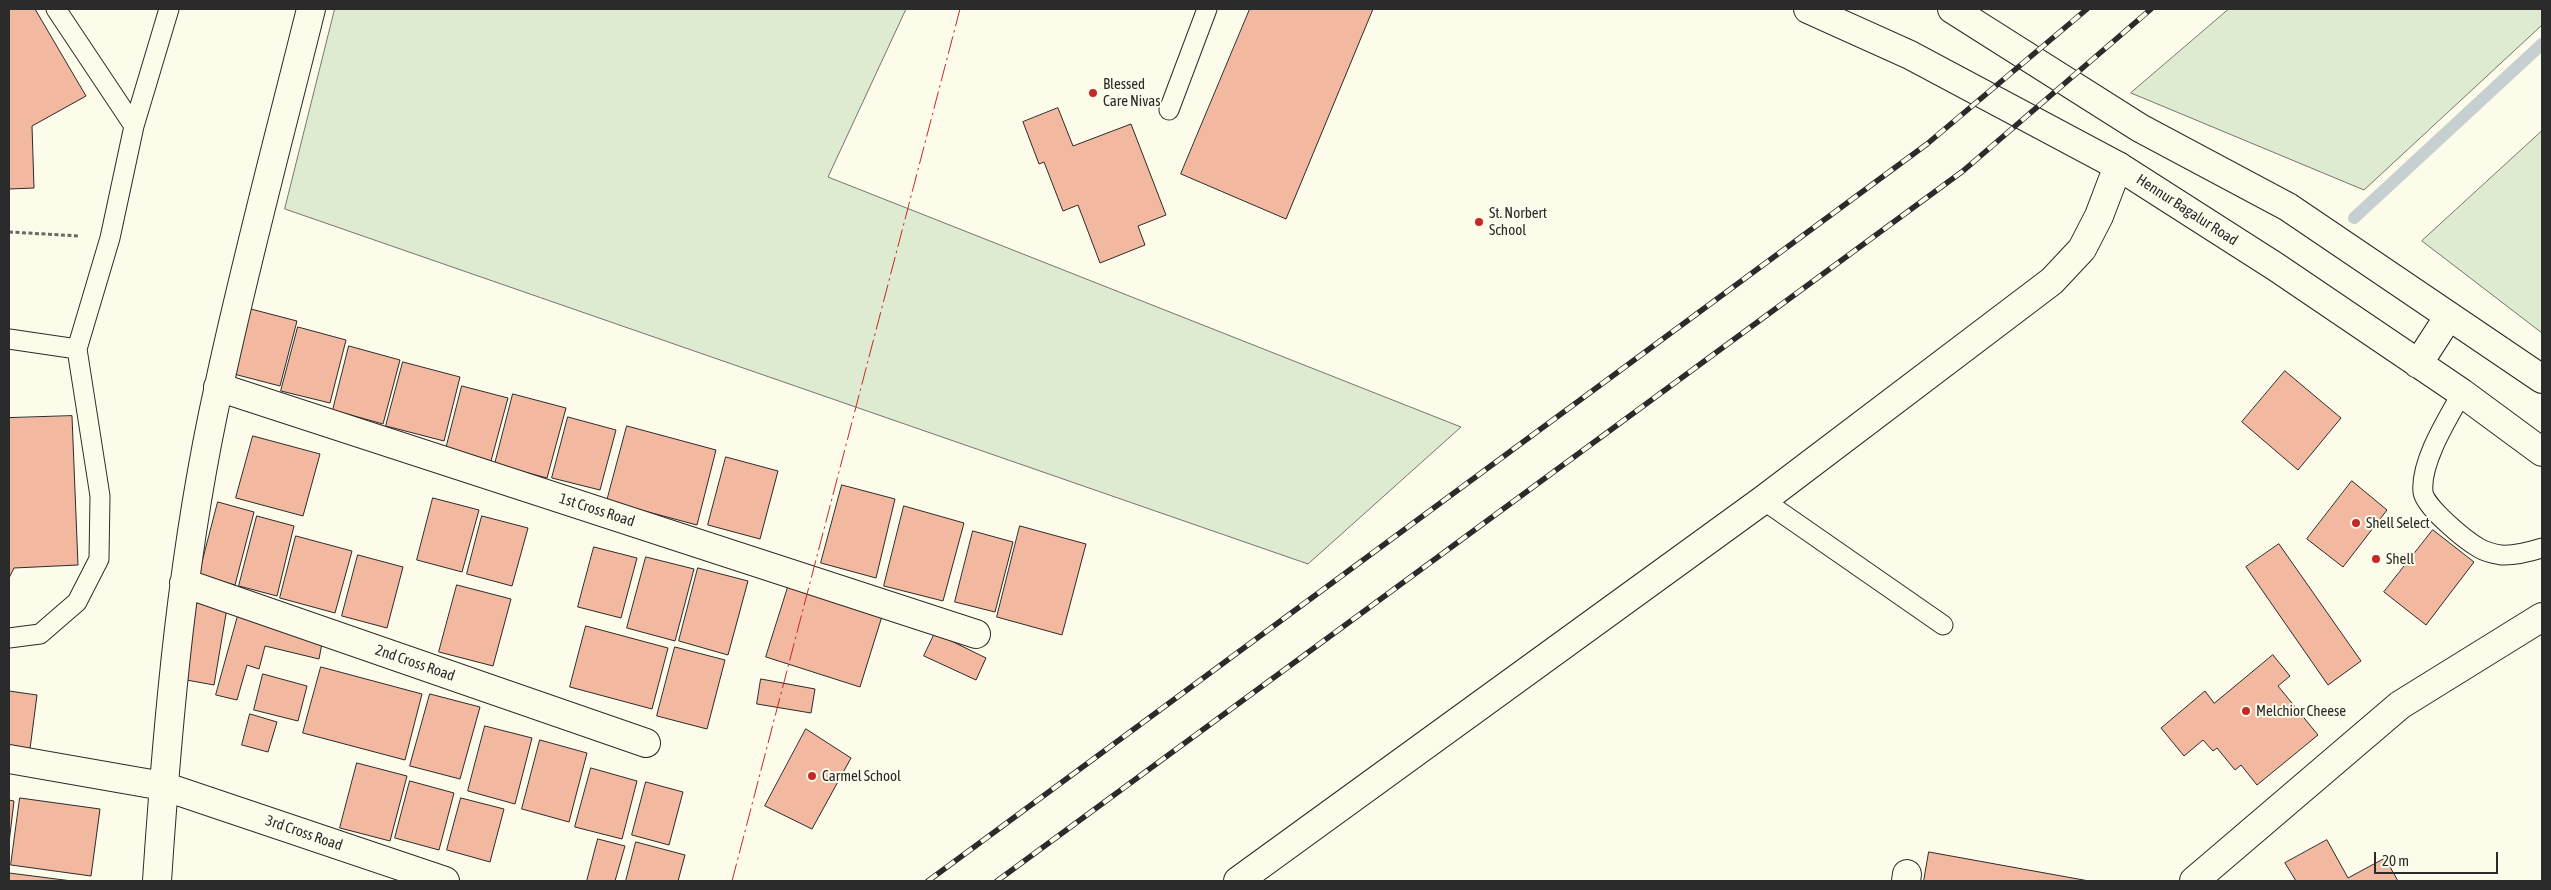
<!DOCTYPE html>
<style>
body{margin:0}
#map{position:relative;width:2551px;height:890px;overflow:hidden;background:#fdfbea;font-family:"Asap Condensed",sans-serif}
canvas{display:block}
.frame{position:absolute;inset:0;border:10px solid #2b2b2b;pointer-events:none}
.scale{position:absolute;left:2374px;top:852px;width:124px;height:22px;box-sizing:border-box;border:2px solid #2b2b2b;border-top:0;padding-left:6px;font-size:15px;line-height:18px;white-space:nowrap;color:#2b2b2b;-webkit-text-stroke:4px #fdfbea;paint-order:stroke}
</style>
<div id="map">
<canvas width="2551" height="890"></canvas>
<div class="frame"></div>
<div class="scale">20 m</div>
</div>
<script>
const ctx = document.querySelector('canvas').getContext('2d');
ctx.lineJoin = 'round';
function paint(path, color) { ctx.fillStyle = color; ctx.fill(path, 'evenodd'); }
function trace(path, color, width, dash) { ctx.strokeStyle = color; ctx.lineWidth = width; ctx.lineCap = dash ? 'butt' : 'round'; ctx.setLineDash(dash || []); ctx.stroke(path); }
function drawText(font, color, halo, rows, align = 'center') {
  ctx.font = font + ' "Asap Condensed",sans-serif'; ctx.lineWidth = 4; ctx.setLineDash([]); ctx.textBaseline = 'middle'; ctx.strokeStyle = halo; ctx.fillStyle = color; for (const [text, x, y, turn = 0] of rows) {
    ctx.save(); ctx.translate(x, y); ctx.rotate((+turn || 0) * Math.PI / 180); ctx.textAlign = isNaN(turn) ? turn : align; if (halo) ctx.strokeText(text, 0, 0); ctx.fillText(text, 0, 0); ctx.restore();
  }
}
const green = new Path2D(`
 M335,9H906L828,177L1461,427L1308,564L285,209Z
 M2229,9H2542V25L2364,190L2131,93Z
 M2542,131V333L2422,241Z`);
const stream = new Path2D(`
 M2354,218L2542,44`);
const building = new Path2D(`
 M9,9H35L86,96L32,126L34,188L9,189Z
 M1250,9H1373L1286,219L1181,174Z
 M1058,108L1073,146L1131,124L1166,215L1138,226L1145,245L1100,263L1078,205L1063,211L1044,162L1039,164L1023,122Z
 M247,308L297,321L280,386L230,373Z
 M298,327L346,340L330,403L281,391Z
 M349,346L400,360L383,424L333,410Z
 M403,362L460,377L444,441L386,426Z
 M2285,371L2341,418L2298,470L2242,422Z
 M462,386L508,398L491,461L446,449Z
 M513,394L566,408L547,478L495,464Z
 M72,416L78,565L14,568L9,578V418Z
 M568,417L616,430L600,490L552,478Z
 M627,426L716,450L697,525L607,501Z
 M253,436L320,454L303,516L236,498Z
 M726,457L778,471L760,539L708,525Z
 M2352,481L2387,510L2343,567L2307,539Z
 M842,485L895,499L876,578L821,563Z
 M433,498L479,510L462,572L417,560Z
 M218,502L254,512L235,585L199,575Z
 M904,506L964,523L943,601L884,586Z
 M257,516L294,526L277,596L239,586Z
 M482,516L528,528L512,586L467,574Z
 M1020,526L1086,544L1062,635L997,617Z
 M2433,530L2474,562L2426,625L2384,592Z
 M973,531L1013,542L995,612L955,602Z
 M296,536L352,551L335,613L280,598Z
 M2279,544L2361,661L2328,685L2246,567Z
 M594,547L637,558L621,618L578,607Z
 M358,555L403,567L387,628L342,616Z
 M646,557L694,569L675,641L627,628Z
 M698,568L748,581L728,655L679,641Z
 M789,584L883,613L860,687L766,657Z
 M457,585L511,599L493,666L439,652Z
 M195,600L227,608L214,685L181,679Z
 M239,612L323,638L319,659L265,646L259,669L247,665L237,700L216,695Z
 M586,626L668,648L652,709L570,687Z
 M935,633L986,658L976,680L924,656Z
 M675,647L725,660L707,729L657,716Z
 M2273,655L2290,676L2278,686L2318,735L2257,785L2241,765L2235,770L2217,748L2213,751L2203,740L2184,756L2161,728L2205,691L2214,703Z
 M321,667L422,694L405,760L303,733Z
 M263,674L307,686L298,721L254,710Z
 M761,679L815,689L811,713L757,704Z
 M9,691L37,695L30,749L9,746Z
 M430,694L480,707L460,779L410,766Z
 M250,714L277,722L268,752L242,745Z
 M485,726L532,738L515,804L468,791Z
 M806,729L851,758L812,829L765,806Z
 M540,740L587,753L569,822L522,809Z
 M357,763L407,776L390,841L340,828Z
 M591,768L637,781L622,839L575,827Z
 M410,781L454,793L439,850L395,838Z
 M646,782L683,792L669,845L632,835Z
 M20,798L100,809L91,876L11,865Z
 M461,798L504,809L490,862L447,850Z
 M9,800L14,801L9,843Z
 M598,839L625,846L615,881H587Z
 M2327,840L2348,878L2385,858L2398,881H2296L2285,863Z
 M636,842L685,855L678,881H626Z
 M1929,852L2089,881H1924Z
 M9,873L72,881H9Z`);
const path = new Path2D(`
 M9,232L79,236`);
const lane = new Path2D(`
 M56,9L134,126
 M1169,110L1207,9
 M9,339L77,349L110,238L134,126L169,9
 M2462,393C2448,418 2420,462 2423,492C2425,507 2465,540 2479,548C2484,551 2495,554 2501,555C2515,556 2529,552 2542,548
 M1763,500L1943,625
 M9,638L40,634L77,602L99,559L100,496L77,349`);
const street = new Path2D(`
 M218,387L976,634
 M184,583L646,743
 M9,759L163,786L445,881
 M157,881C168,715 183,548 219,386C246,260 280,134 311,9
 M1238,881L1763,500L2052,281L2082,249L2099,216L2118,166
 M1906,881L1907,874
 M2194,881L2400,705L2542,617`);
const primary = new Path2D(`
 M1808,9L1910,55L2118,166L2276,267L2462,393L2542,452
 M1952,9L2140,128L2288,207L2542,379
 M2418,364L2449,316`);
const rail = new Path2D(`
 M928,881L1927,144L2087,9
 M997,881L1963,171L2151,9`);
const power = new Path2D(`
 M732,881L960,9`);
const markers = [
 [1093,93,5,"#c62828"],
 [1479,222,5,"#c62828"],
 [2356,523,5,"#c62828"],
 [2376,559,5,"#c62828"],
 [2246,711,5,"#c62828"],
 [812,776,5,"#c62828"]
];
const poiNames = [
 ["Blessed",1103,84],
 ["Care Nivas",1103,101],
 ["St. Norbert",1489,213],
 ["School",1489,230],
 ["Shell Select",2366,523],
 ["Shell",2386,559],
 ["Melchior Cheese",2256,711],
 ["Carmel School",822,776]
];
const streetNames = [
 ["Hennur Bagalur Road",2187,210,33],
 ["1st Cross Road",597,510,18],
 ["2nd Cross Road",415,663,19],
 ["3rd Cross Road",304,833,19]
];
paint(green, '#deebd1');
trace(green, '#74746e', 1);
trace(stream, '#c7d0d0', 12);
paint(building, '#f2b8a0');
trace(building, '#2b2b2b', 1);
trace(lane, '#2b2b2b', 21);
trace(street, '#2b2b2b', 30);
trace(primary, '#2b2b2b', 30);
trace(path, '#6a6964', 3, [4, 2.5]);
trace(lane, '#fdfbea', 19);
trace(street, '#fdfbea', 28);
trace(primary, '#fdfbea', 28);
trace(rail, '#2b2b2b', 5.5);
trace(rail, '#fdfbea', 4, [11]);
trace(power, '#c62828', 1, [18, 4, 2.5, 4]);
for (const [x, y, r, color] of markers) { const dot = new Path2D(); dot.arc(x, y, r, 0, 2 * Math.PI); ctx.fillStyle = color; ctx.fill(dot); trace(dot, '#fdfbea', 2); }
drawText('15px', '#2b2b2b', '#fdfbea', poiNames, 'left');
drawText('15px', '#2b2b2b', '#fdfbea', streetNames);
</script>
